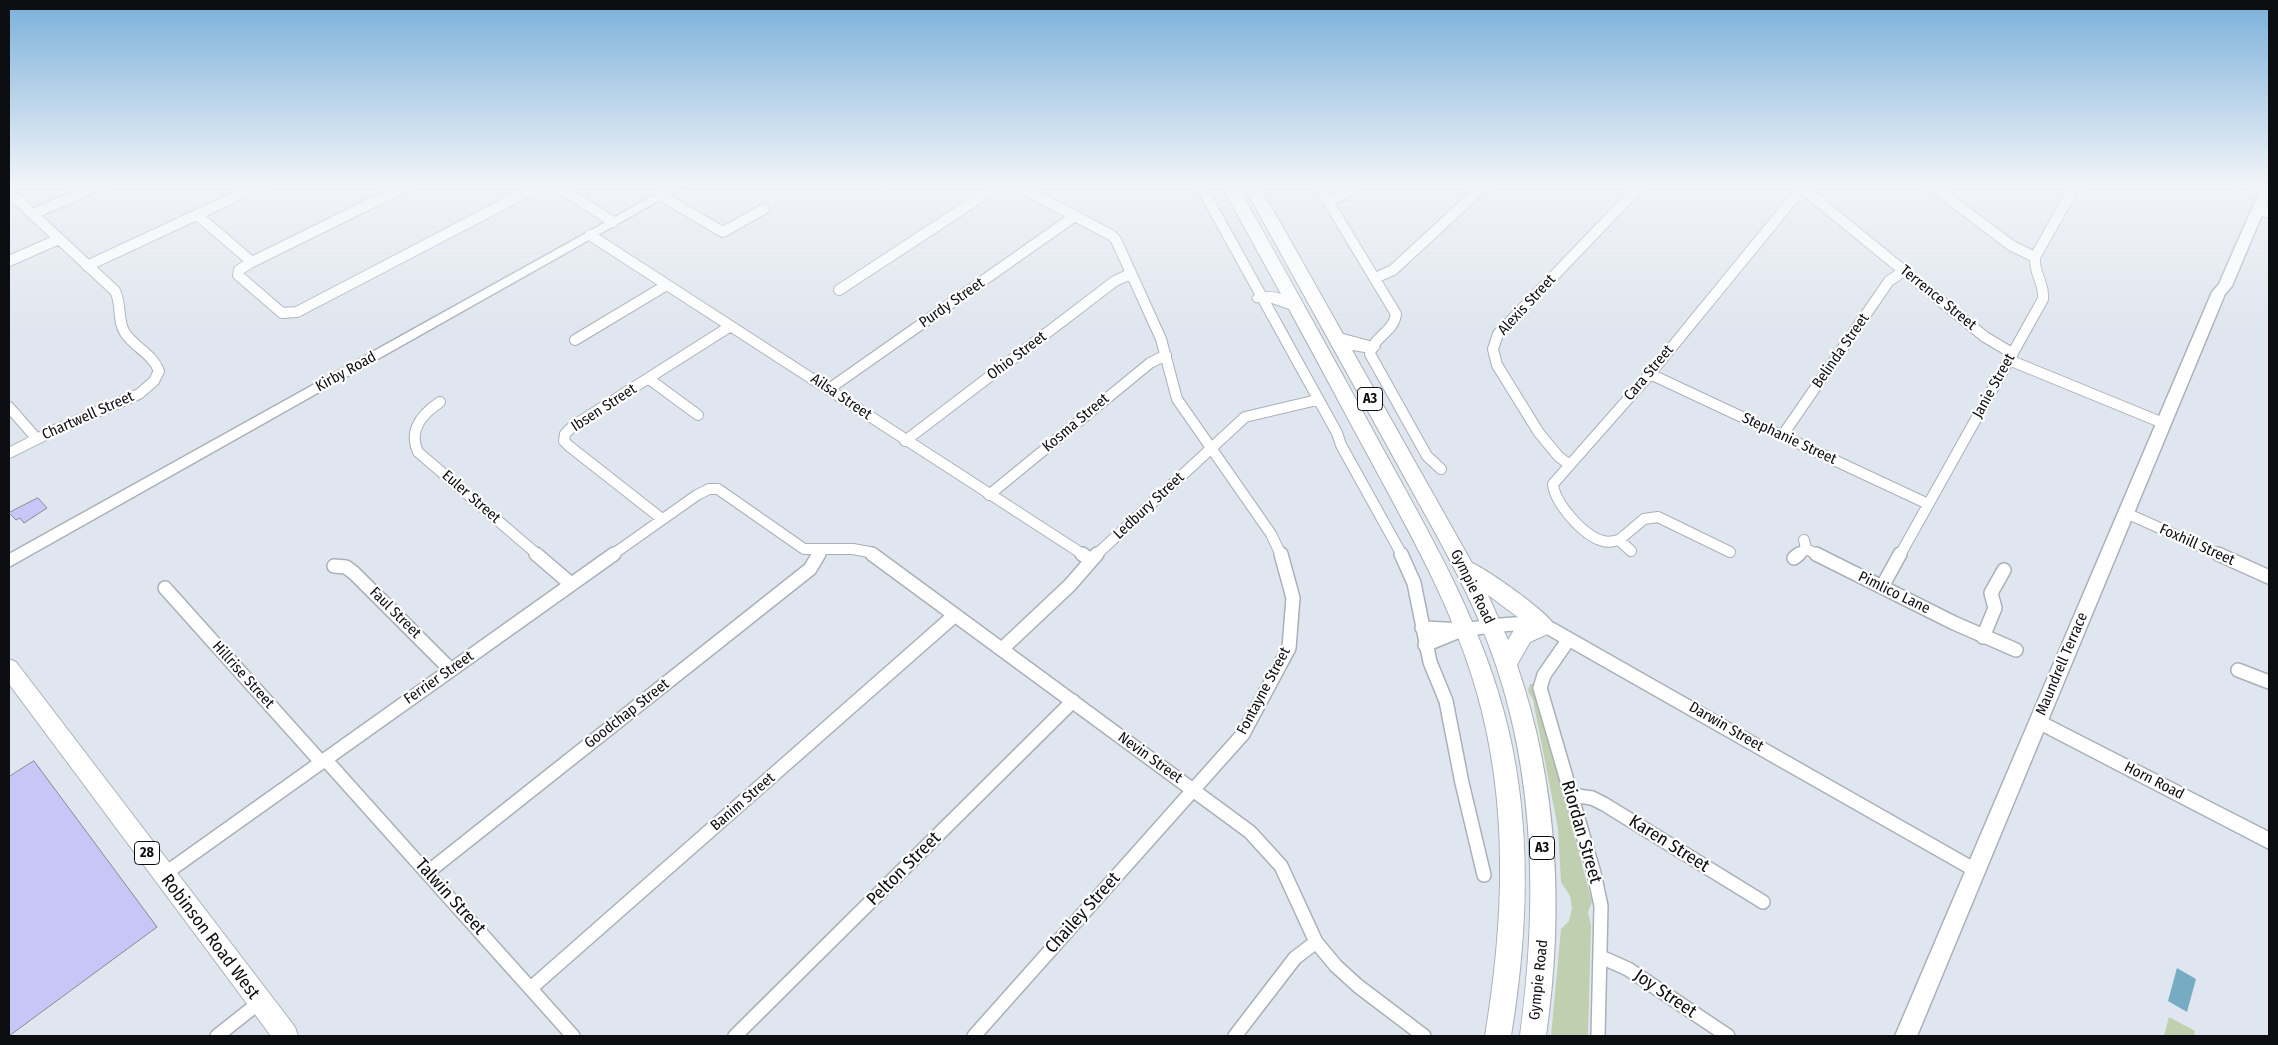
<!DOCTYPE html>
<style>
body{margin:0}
#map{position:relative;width:2278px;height:1045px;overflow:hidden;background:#e0e6ef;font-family:"Fira Sans Condensed",sans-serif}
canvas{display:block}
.frame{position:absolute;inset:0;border:10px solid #0c0e11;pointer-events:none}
</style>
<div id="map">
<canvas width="2278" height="1045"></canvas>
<div class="frame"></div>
</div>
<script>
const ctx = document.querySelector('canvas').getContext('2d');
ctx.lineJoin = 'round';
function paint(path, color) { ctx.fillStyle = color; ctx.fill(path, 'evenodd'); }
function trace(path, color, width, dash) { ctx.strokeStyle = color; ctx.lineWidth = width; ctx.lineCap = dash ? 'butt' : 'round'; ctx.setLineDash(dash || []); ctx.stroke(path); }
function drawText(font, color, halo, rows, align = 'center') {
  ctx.font = font + ' "Fira Sans Condensed",sans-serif'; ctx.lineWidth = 4.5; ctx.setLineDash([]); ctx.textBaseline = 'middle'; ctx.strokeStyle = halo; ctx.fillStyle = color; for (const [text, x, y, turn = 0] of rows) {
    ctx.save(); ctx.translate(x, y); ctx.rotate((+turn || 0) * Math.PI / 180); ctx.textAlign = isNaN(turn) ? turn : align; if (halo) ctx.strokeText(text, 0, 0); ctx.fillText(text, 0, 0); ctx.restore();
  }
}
const green = new Path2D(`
 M1530,684H1533L1535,688L1592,902L1588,912L1591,926L1588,1036H1551L1561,929L1569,921L1572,908L1570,896L1561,882L1558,828L1533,700L1528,691Z
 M2169,1017L2195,1031L2194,1036H2164Z`);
const water = new Path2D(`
 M2177,968L2196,979L2187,1012L2168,1001Z`);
const building = new Path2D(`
 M38,498L47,508L24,523L20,518L16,520L9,513Z
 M34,761L157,927L9,1036V777Z`);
const minorFar1 = new Path2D(`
 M412,183L252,262L239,270L238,275L282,313L297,312L544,183
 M553,183L613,222
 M879,183L881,185
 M1012,183L1111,235L1116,240L1161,339L1177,399L1271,534L1281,555
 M1199,183L1337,433L1341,445L1402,555
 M1317,183L1396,314C1394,332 1373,337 1370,354L1427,456L1441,469
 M1796,183L1985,337L2012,353
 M1928,183L2012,246L2035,257
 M2242,183L2267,189
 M9,192L115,291C122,304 117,321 125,333C135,348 152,353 159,371L154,381L139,394L53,431L9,453
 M661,196L723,232L764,209
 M1328,200L1341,196L1357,183
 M2258,209L2269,213
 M33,214L104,183
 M197,215L252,262
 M590,235L1084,555
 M9,261L59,239
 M87,266L265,183
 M1375,278L1393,270L1487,183
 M839,290L1002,183
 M575,340L665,286
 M2009,360L2163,423
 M1650,374L1928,504
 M649,379L698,415
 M829,389L1075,216
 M440,402C422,414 408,430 418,452L538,555
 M9,407L37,439
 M1782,436L1889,281L1904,271
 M905,441L1115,281L1130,274
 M1570,465L1559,457L1539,433L1497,365L1493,349L1498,334L1643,183
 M989,495L1150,363L1166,355
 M2126,513L2220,555
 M662,519L569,446L564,441L565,434L573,426L729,327
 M1619,540L1644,519L1658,517L1730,552
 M1806,549L1819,555
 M1631,551L1619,540C1614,541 1609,543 1603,541C1584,536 1555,504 1553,484L1650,374L1793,199L1808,192
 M612,555L697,495L709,489H718L804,549H853L869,552L873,555
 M818,555L820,552
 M1096,555L1245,417L1317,400
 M1798,555L1806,549L1804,540
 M1900,555L2043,299C2045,284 2033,272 2035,257L2077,183`);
const minor = new Path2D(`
 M536,554L571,584
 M872,554L1250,832L1281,866L1316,942L1336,966L1358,986L1424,1036
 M1082,554L1091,560
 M1401,554L1414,583L1430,662L1446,701L1462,783L1484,875
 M1816,554L1954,623L2016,650
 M2218,554L2269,577
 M1794,558L1799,554
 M334,566L346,567L354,573L451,670
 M1882,587L1900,554
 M165,588L321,762
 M1422,628C1436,628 1451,630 1465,629C1496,627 1521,618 1551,629L1975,870
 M1983,637L1995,608L1991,593L2004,570
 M1569,639L1544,675L1540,688L1594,873L1601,906L1598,1036
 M1425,645L1464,629
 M1002,649L1070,585L1097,554
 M2238,670L2269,682
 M325,759L573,1036
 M1571,795L1592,798L1604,804L1763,902
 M428,872L810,569L819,554
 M163,875L614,554
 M1601,957L1628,969L1728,1036
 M531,988L955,615
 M217,1036L260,1002
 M735,1036L1073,701
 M974,1036L1243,734L1289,648L1293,598L1281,554
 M1235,1036L1295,958L1316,942`);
const tertiary = new Path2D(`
 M676,183H690L9,567V554Z
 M2038,714L2269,832V849L2032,726L2030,721L2032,716Z`);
const secondary = new Path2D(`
 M2263,183H2269V198L2232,286L2225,294L1917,1036H1895L2212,292L2219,284Z`);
const primary = new Path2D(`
 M9,659L16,662L295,1027L298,1036H271L9,684Z`);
const trunk = new Path2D(`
 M1220,183H1236C1287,274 1338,366 1388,458C1436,545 1485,631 1508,728C1532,829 1528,934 1511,1036H1485C1504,922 1509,805 1477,693C1454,611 1412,537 1372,463C1344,412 1317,360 1289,309L1272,303L1255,302L1252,298L1255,294C1264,292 1272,291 1281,294Z
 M1242,183H1258L1343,334L1377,343L1380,347L1377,351L1371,353L1352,350L1472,563C1488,570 1548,612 1555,626L1552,632L1530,642L1517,665C1558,784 1564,912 1546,1036H1520C1538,904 1536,768 1488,643C1474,606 1456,571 1437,536ZM1488,595L1527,624L1514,630L1508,640Z`);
const shields = [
 [1370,399,25],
 [1542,848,25],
 [147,853,25]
];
const shieldNames = [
 ["A3",1370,399],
 ["A3",1542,848],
 ["28",147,853]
];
const streetNames = [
 ["Terrence Street",1938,298,39],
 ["Purdy Street",952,303,-35],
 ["Alexis Street",1527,305,-47],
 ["Belinda Street",1841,351,-55],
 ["Ohio Street",1017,356,-37],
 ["Kirby Road",346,372,-29],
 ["Cara Street",1649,373,-50],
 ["Janie Street",1994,386,-61],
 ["Ailsa Street",841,397,34],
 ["Ibsen Street",604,408,-33],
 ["Chartwell Street",88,416,-24],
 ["Kosma Street",1076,423,-40],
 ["Stephanie Street",1789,439,25],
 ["Euler Street",471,497,41],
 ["Ledbury Street",1149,506,-43],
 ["Foxhill Street",2197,545,24],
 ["Gympie Road",1472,587,64],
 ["Pimlico Lane",1894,593,26],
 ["Faul Street",395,613,45],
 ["Maundrell Terrace",2062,664,-67],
 ["Hillrise Street",243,675,48],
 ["Ferrier Street",439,678,-35],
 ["Fontayne Street",1264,691,-62],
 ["Goodchap Street",627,714,-38],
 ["Darwin Street",1726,727,30],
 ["Nevin Street",1150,758,36],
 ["Horn Road",2154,781,27],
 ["Banim Street",743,802,-41],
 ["Gympie Road",1539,980,-84]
];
const nearStreetnames = [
 ["Riordan Street",1581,832,74],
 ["Karen Street",1669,844,32],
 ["Pelton Street",904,869,-45],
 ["Talwin Street",450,897,48],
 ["Chailey Street",1083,913,-48],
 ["Robinson Road West",210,937,53],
 ["Joy Street",1665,994,34]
];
paint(green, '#bfcfaf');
paint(water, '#77abc4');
paint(building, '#c7c7f7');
trace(building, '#898992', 1);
trace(minorFar1, '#aab0b8', 12);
trace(minor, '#aab0b8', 16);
trace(tertiary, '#aab0b8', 3);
trace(secondary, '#aab0b8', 3);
trace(primary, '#aab0b8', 2);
trace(trunk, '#aab0b8', 2);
trace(minorFar1, '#fff', 10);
trace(minor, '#fff', 13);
paint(tertiary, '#fff');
paint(secondary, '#fff');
paint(primary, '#fff');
paint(trunk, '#fff');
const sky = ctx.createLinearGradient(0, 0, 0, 329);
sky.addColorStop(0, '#7bb0da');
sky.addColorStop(0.56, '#f1f4f8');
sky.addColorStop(1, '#f1f4f800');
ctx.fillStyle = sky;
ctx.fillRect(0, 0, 2278, 329);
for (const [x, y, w] of shields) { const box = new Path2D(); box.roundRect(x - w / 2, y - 11.5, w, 23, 4); ctx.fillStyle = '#fff'; ctx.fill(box); trace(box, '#0c0e11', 1); }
drawText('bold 14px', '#0c0e11', null, shieldNames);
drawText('15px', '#0c0e11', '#fff', streetNames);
drawText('18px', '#0c0e11', '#fff', nearStreetnames);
</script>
